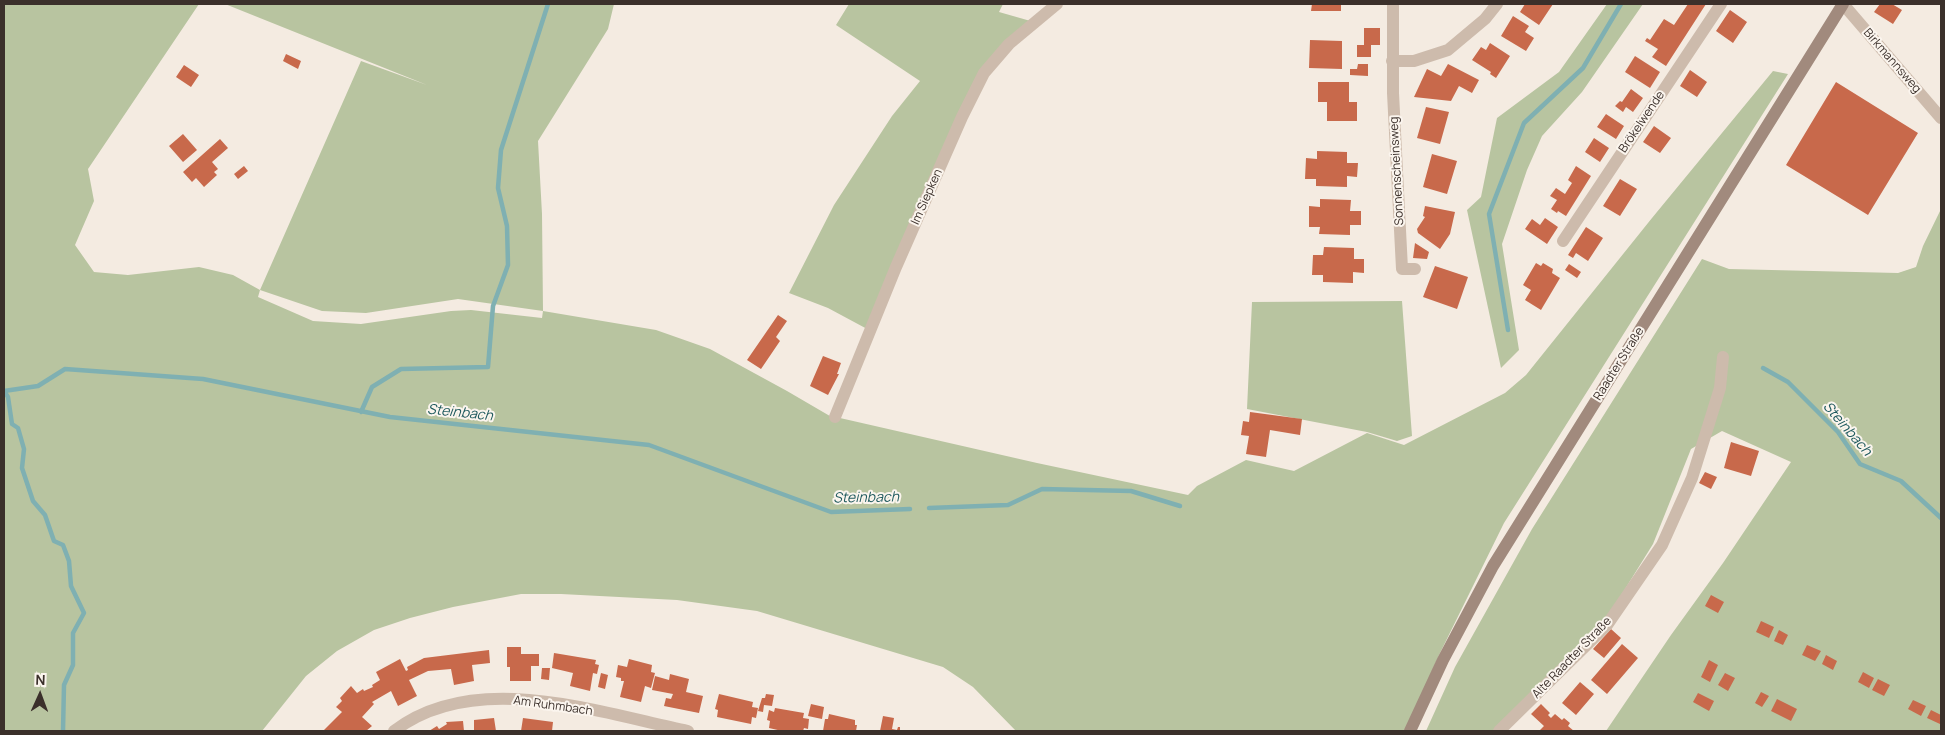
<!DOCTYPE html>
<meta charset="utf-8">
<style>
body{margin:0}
#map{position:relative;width:1945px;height:735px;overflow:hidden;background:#f4ebe1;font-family:Manrope,sans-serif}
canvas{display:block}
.frame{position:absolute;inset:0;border:5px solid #3b302b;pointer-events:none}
.north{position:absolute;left:15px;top:670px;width:50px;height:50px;-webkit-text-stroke:4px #fbf5ee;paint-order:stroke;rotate:2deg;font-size:14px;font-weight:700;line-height:20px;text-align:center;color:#3b302b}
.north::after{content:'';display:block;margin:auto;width:18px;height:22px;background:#3b302b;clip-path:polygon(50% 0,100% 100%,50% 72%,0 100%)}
</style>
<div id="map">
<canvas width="1945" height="735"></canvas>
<div class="frame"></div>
<div class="north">N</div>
</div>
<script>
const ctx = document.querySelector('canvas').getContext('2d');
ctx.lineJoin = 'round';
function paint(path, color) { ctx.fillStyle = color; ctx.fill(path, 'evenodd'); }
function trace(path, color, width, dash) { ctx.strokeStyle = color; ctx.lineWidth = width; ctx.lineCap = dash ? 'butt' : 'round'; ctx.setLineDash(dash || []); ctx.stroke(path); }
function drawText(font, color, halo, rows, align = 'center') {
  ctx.font = font + ' Manrope,sans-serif'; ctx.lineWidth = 4; ctx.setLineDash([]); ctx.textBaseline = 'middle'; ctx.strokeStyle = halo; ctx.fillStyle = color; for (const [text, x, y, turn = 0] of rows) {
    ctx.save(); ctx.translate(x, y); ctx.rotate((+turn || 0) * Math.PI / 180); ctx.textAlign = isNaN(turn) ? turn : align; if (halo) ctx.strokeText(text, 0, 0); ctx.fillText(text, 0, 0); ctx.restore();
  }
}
const green = new Path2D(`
 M4,4H199L88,169L94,201L75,245L94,272L128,275L199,267L233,275L260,290L361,61L427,85L225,4H614L608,29L538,141L542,214L543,311L656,330L710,349L787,391L835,419L840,418L1037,463L1188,495L1197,486L1246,460L1294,471L1367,433L1404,445L1505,393L1526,375L1652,218L1773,71L1788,74L1504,523L1439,655L1406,731H1016L973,687L943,667L757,611L677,600L561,594H521L453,607L410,618L374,630L337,651L306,676L262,731H4ZM260,290L322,311L366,313L458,299L543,311L542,318L471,310L451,311L361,324L313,321L258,297Z
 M849,4H1003L999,12L1034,22L982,72L869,330L828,308L789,293L834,205L892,116L920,81L836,25Z
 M1607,4H1643L1582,92L1542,136L1527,170L1502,244L1519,350L1501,368L1467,210L1481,197L1497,118L1559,72Z
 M1941,209V731H1606L1671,635L1723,563L1791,462L1722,431L1691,449L1653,544L1604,623L1496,731H1426L1455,667L1532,529L1702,259L1729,269L1898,273L1916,267L1923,246Z
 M1402,301L1412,436L1397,441L1367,432L1247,409L1252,302Z`);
const stream = new Path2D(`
 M1508,330L1489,214L1524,123L1583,68L1621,4
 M1763,368L1788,382L1838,432L1860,464L1901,481L1941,518
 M4,391L38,386L65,369L203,379L390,417L649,445L831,512L910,509
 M4,391L8,397L12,424L18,428L24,449L22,468L33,501L45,515L54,541L63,545L69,561L71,586L84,613L73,633V665L64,685L63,731
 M361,412L372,387L401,369L488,367L493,306L508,265L507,226L498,188L501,150L548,4
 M929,508L1008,505L1042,489L1131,491L1180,506`);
const building = new Path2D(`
 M1312,4H1341V11H1311Z
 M1525,4H1553L1539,25L1520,12Z
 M1688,4H1706L1666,66L1652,57L1658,49L1645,41L1647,38L1650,40L1664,19L1674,25Z
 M1880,4H1892L1902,10L1893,24L1874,12Z
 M1730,10L1747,22L1733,43L1716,31Z
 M1513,16L1529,26L1525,32L1534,38L1526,51L1501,36Z
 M1364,28H1380V45H1371V57H1357V45H1364Z
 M1310,40L1342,41V69L1309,68Z
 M1490,43L1510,56L1496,78L1490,74L1491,72L1472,60L1481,47L1486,50Z
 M286,54L301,61L298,69L283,61Z
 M1635,56L1660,72L1650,88L1625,72Z
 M1358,64H1368V76L1350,75V69H1357Z
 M1448,64L1479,80L1472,93L1459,86L1451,101L1414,97L1427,69L1441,76Z
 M184,65L199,75L191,87L176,77Z
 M1690,70L1707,82L1697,97L1680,86Z
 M1318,82H1349V102H1357V121H1327V102H1318Z
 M1836,82L1918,133L1868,215L1786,165Z
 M1631,89L1643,98L1633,112L1626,107L1623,112L1615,106L1620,101L1622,102Z
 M1426,107L1449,112L1440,144L1417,138Z
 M1606,114L1624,126L1616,139L1597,127Z
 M1654,126L1671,138L1660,153L1643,142Z
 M183,134L197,150L183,162L169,146Z
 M1594,138L1609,148L1600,162L1585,152Z
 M220,139L228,148L212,162L218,169L214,172L217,175L204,187L196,178L192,182L183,172Z
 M1317,151L1347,152V163H1358L1357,177L1347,176V187L1316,186V179H1305L1306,158L1317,159Z
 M1432,154L1457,161L1447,194L1423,187Z
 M244,166L248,171L238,179L234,174Z
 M1576,166L1591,176L1566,216L1558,211L1557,213L1551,209L1557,200L1550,196L1556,188L1565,194L1572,183L1568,180Z
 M1620,179L1637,189L1620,216L1603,206Z
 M1320,199L1351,200L1350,211H1361V225H1350V235L1319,234L1320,227H1309V206L1320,207Z
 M1425,206L1455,212L1450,234L1440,249L1418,233L1417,229L1425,217L1423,216Z
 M1545,218L1558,227L1547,244L1525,229L1532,219L1540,225Z
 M1586,227L1603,238L1588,261L1576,253L1573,258L1568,255Z
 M1415,243L1429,252L1427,259L1413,258Z
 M1324,247L1354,248V259H1364V273L1353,272V283L1323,282V275H1312L1313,255H1323Z
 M1536,263L1541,266L1543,263L1553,269L1552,273L1560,278L1541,310L1525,300L1531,290L1523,285Z
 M1569,264L1581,272L1577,278L1565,270Z
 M1435,266L1468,277L1457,309L1423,297Z
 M778,315L787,321L776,337L780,341L761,369L747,360Z
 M823,356L841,363L837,374H839L828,395L810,386Z
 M1250,412L1302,419L1300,435L1270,430L1266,457L1246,454L1249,436L1241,435L1243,421L1249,422Z
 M1731,442L1759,451L1751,476L1724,468Z
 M1705,472L1717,477L1711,489L1699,483Z
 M1711,595L1724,602L1718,613L1705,606Z
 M1761,621L1774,627L1769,638L1756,632Z
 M1611,629L1621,638L1604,658L1593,649Z
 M1779,630L1788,635L1783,645L1774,641Z
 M1622,644L1638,658L1607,694L1591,680Z
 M1807,645L1821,651L1815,661L1802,655Z
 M507,647H521V654H539V666H531V681H510V667H507Z
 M489,650L490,663L472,665L474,681L454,685L451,669L428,671L409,680L417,696L398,706L391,691L372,702L374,704L362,717L372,726L366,731H323L342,712L336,707L342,701L340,698L351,686L357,693L363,689L364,691L373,687L372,685L380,680L376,672L400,659L406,671L408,670L407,667L424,658Z
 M554,653L596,660L595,664L599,665L597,674L593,673L590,691L570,686L573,673L552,668Z
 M1826,655L1837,661L1833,670L1822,664Z
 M629,659L652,665L651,672L655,673L651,688L645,686L641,702L620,697L624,681H621V678L616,677L618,665L627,667Z
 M1709,660L1718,665L1710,682L1701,677Z
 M542,668H550L549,680L541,679Z
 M1863,672L1874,678L1869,688L1858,682Z
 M601,673L608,675L605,689L598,687Z
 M1725,673L1735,678L1728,691L1718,685Z
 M670,674L689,679L686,692L703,696L699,713L664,706L666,698L671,699L673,694L652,690L655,676L669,680Z
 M1878,679L1890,685L1884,696L1872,690Z
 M1580,682L1594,694L1576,715L1562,703Z
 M1761,692L1769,696L1762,707L1755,703Z
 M1698,693L1714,701L1709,711L1693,702Z
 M719,694L753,702L752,707L758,708L756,718L752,717L751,724L717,717L718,710L715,709Z
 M766,694L774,695L772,706L764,705L763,712L758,711L762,698H765Z
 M1777,699L1797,709L1791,721L1771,711Z
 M1913,700L1926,706L1921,716L1908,709Z
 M811,704L824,707L822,719L808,716Z
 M1541,704L1550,713L1548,715L1551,718L1555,714L1562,720L1564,718L1570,723L1568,726L1574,731H1539L1544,726L1531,714Z
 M775,708L804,713L803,718L809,719L808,729L804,728L803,731H782L769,728L770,721L767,720L769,710L774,712Z
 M1931,710L1941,715L1940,724L1927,718Z
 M829,714L855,720V725H857L856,731H823L825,719H828Z
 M883,716L894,718L892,729L897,730L898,727H900V731H880Z
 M494,718L496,731H474V720Z
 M523,718L553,722L552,731H521Z
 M463,721L464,731H429L437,726L439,729L447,724L446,722Z`);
const minor = new Path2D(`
 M1393,4V93L1402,269H1415
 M1843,4L1941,118
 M1392,61H1414L1448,50L1485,19L1497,4
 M1563,241L1721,4
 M835,417L896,267L962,117L984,73L1009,44L1057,4
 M394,731C475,669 597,712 688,731
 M1499,731L1607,625L1662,545L1692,478L1720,388L1723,357`);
const secondary = new Path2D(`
 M1410,731L1443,660L1493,566L1843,4`);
const streetNames = [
 ["Birkmannsweg",1892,61,49],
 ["Brökelwende",1642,122,-56],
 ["Sonnenscheinsweg",1397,171,-93],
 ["Im Siepken",927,197,-66],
 ["Raadter Straße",1619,364,-58],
 ["Alte Raadter Straße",1572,658,-46],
 ["Am Ruhmbach",553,706,8]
];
const waterNames = [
 ["Steinbach",460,413,6],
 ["Steinbach",1847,429,49],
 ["Steinbach",866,498,-1]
];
paint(green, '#b8c4a0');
trace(stream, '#7fb0b2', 4.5);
paint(building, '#c8694b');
trace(minor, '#cdbbac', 12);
trace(secondary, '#a18a7d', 12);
drawText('12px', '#3b302b', '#fbf5ee', streetNames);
drawText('italic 14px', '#1f5a5e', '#fbf5ee', waterNames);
</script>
